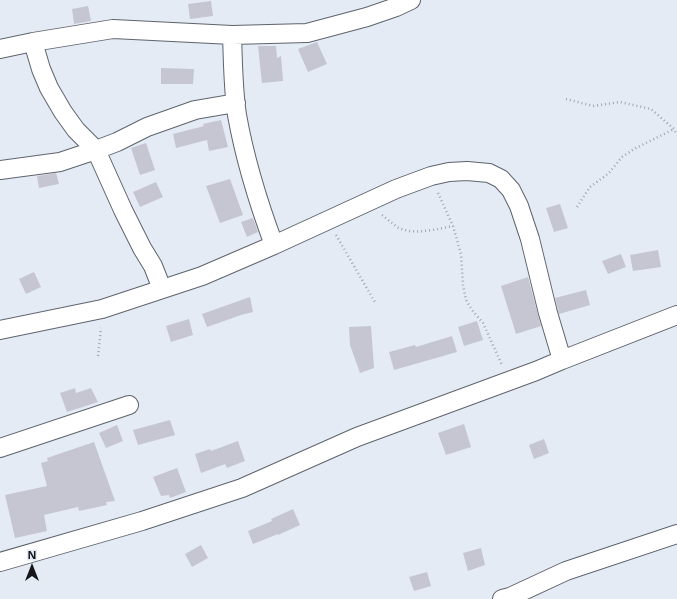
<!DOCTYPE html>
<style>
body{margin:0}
#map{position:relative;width:677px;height:599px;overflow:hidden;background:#e5ebf5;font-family:"Open Sans",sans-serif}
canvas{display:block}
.north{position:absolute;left:12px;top:547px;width:40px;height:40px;-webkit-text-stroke:3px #e5ebf5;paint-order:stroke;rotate:0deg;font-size:11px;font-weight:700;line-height:16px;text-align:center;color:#141619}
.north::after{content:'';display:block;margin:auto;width:14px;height:18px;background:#141619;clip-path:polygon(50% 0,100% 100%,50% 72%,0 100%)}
</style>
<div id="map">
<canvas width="677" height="599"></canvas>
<div class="north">N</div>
</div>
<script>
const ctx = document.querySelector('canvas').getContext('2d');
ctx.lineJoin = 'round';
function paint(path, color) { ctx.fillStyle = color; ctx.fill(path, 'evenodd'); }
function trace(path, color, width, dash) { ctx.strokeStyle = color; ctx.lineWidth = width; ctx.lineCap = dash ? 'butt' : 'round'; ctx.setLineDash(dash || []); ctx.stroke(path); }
const building = new Path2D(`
 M211,1L213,16L190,19L188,4Z
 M88,6L91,21L74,24L72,9Z
 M317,42L327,64L308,72L298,49Z
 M258,46H276L277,58L281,56L283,81L262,83Z
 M161,68L194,69L193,84H161Z
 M221,120L228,147L209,151L207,140L176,148L173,134L204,126L203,124Z
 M146,143L155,170L140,175L131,148Z
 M56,173L59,184L39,188L37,176Z
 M230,179L243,215L220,223L206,186Z
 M156,182L163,197L140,207L133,192Z
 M560,204L568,228L554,232L546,208Z
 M253,218L258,232L247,237L241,222Z
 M658,250L661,267L633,271L630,255Z
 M621,254L626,267L608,274L602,261Z
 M34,272L41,287L26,294L19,279Z
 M528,277L541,326L516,334L501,286Z
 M586,290L590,305L559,314L555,298Z
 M250,297L253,312L241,315L207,327L202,314Z
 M189,319L193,335L171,342L166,326Z
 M477,321L483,340L464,346L458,327Z
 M371,326L374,368L360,373L350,345L349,327Z
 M452,336L457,352L394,370L389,352L415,345L416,347Z
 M75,388L76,393L91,388L98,402L67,412L60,393Z
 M170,420L175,435L138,445L133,430Z
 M464,424L471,447L446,455L438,433Z
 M117,425L123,441L106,448L99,433Z
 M544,439L549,453L534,459L529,445Z
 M238,441L245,461L227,468L225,464L201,473L195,454L210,449L211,451Z
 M94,442L115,501L106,502L107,505L79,511L78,507L44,515L47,531L15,538L5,495L47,486L41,463L48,461L47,458Z
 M177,468L186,492L170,498L169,495L161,496L153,477Z
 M293,509L300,525L278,535V534L253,544L248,531L272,521L271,519Z
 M201,545L208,558L192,567L185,554Z
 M481,548L485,565L468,571L463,553Z
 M427,572L431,586L414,591L409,577Z`);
const path = new Path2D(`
 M566,99L593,106L620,102L651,109L674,129L677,135
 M438,193L453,226L461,254L463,285L466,300L472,310L483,323L502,365
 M577,207L590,187L609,173L622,157L634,149L674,129
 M382,215C387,219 392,223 397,227C413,236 436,229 453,226
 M336,235L376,304
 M98,356L101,328`);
const minor = new Path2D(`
 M232,35C233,61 233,89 237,115C245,160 258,202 274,245
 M33,42L41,69L49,88L63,112L76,130L96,150L123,210L142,248L153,266L162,289
 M0,49L33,42L113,29L232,35L307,33L367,17L396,7L411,0
 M0,170L60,162L96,150L117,142L147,127L195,110L236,103
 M0,330L102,309L202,276L274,245L396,189L431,176L449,172L467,171L489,173L501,179L511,190L519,206L530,239L548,313L562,360
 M0,448L129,405
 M0,562L142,521L242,488L357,437L536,371L562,360L677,315
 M502,599L510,597L566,571L677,534`);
paint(building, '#c5c6d1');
trace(minor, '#5e636c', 20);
trace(path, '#a1a5ad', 2.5, [1, 3]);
trace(minor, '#fff', 18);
</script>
